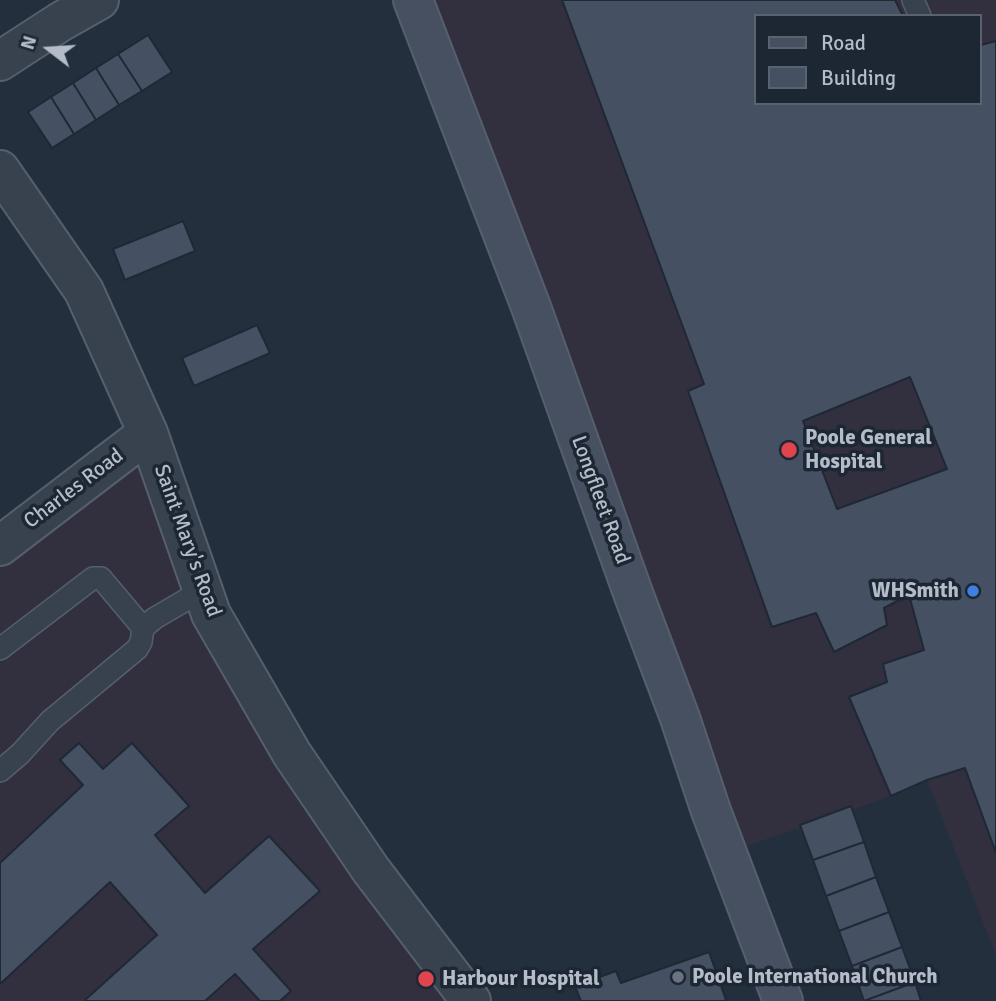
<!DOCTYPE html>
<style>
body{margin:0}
#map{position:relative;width:996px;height:1001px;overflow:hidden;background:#242f3e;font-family:Signika,sans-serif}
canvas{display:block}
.legend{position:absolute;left:754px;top:14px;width:228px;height:91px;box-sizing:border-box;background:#1d2633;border:2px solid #59626f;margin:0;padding:9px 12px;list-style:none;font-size:21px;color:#b4bcc9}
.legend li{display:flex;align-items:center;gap:14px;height:35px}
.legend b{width:35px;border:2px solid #59626f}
.north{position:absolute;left:14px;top:14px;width:70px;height:70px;-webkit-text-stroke:5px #1d2633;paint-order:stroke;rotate:287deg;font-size:19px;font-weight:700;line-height:28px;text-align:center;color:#b4bcc9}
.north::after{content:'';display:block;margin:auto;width:24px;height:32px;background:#b4bcc9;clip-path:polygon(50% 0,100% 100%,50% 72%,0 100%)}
</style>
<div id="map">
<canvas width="996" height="1001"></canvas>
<ul class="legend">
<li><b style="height:9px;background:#465061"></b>Road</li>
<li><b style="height:19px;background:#455162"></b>Building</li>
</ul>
<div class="north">N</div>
</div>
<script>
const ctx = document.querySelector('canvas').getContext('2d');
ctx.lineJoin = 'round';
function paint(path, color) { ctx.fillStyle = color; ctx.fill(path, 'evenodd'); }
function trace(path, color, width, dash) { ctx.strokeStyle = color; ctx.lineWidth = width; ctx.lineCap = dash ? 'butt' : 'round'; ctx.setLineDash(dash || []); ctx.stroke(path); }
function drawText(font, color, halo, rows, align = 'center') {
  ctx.font = font + ' Signika,sans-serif'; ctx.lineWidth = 7; ctx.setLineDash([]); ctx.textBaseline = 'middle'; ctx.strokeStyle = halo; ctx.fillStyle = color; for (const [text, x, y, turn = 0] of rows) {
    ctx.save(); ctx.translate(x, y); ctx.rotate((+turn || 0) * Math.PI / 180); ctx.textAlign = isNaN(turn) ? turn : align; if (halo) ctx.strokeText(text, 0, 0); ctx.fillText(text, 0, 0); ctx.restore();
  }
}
const medical = new Path2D(`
 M413,0H996V955L927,780L891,796L727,853ZM756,16H980V103H756Z
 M148,433L211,614L471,1001H0V546Z`);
const building = new Path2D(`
 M562,0H895L903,16H756V103H980V47L981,45L996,41V853L965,768L927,780L891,796L849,697L887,682L883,664L924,650L909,595L884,608L887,625L834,652L816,613L772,627L688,391L704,384ZM910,377L947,469L837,509L803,421Z
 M148,35L172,72L142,91L118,54Z
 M118,54L142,91L119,105L96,68Z
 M96,68L119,105L96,120L73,83Z
 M73,83L96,120L74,134L51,97Z
 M51,97L74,134L52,148L28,112Z
 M183,221L195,251L125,280L113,249Z
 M257,325L270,353L194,386L182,358Z
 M79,743L103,769L132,743L189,806L155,835L205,893L269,836L320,891L253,949L291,991L280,1001H260L235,974L205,1001H84L157,935L110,882L0,984V863L83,785L60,760Z
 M851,806L864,842L813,860L800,825Z
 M864,842L876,877L826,896L813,860Z
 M876,877L889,912L839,931L826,896Z
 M889,912L902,947L852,966L839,931Z
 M902,947L915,982L864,1001L852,966Z
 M709,952L726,1000L724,1001H581L575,986L616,971L621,983Z
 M915,982L921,1001H864Z`);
const lane = new Path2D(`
 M913,0L920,16
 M0,649L93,578H101L143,628L155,618L203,590
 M0,771L20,754L50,721L137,649L141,642L143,628`);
const street = new Path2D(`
 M0,61L60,22L99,0
 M0,170L84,291L148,433L211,614L292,754L371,870L471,1001
 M0,546L148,433`);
const secondary = new Path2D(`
 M413,0L531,307L633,593L680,718L711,811L783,1001`);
const markers = [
 [789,450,9,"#e0444e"],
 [973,591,7,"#3f7fe0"],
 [678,977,7,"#6b7280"],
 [426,979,9,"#e0444e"]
];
const poiNames = [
 ["Poole General",805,438],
 ["Hospital",805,462],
 ["WHSmith",959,591,"right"],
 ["Poole International Church",692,977],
 ["Harbour Hospital",442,979]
];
const streetNames = [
 ["Charles Road",74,489,-37],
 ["Longfleet Road",600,500,70],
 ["Saint Mary's Road",187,541,70]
];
paint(medical, '#32303f');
paint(building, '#455162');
trace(building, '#1f2835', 2);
trace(lane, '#565f6c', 24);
trace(street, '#565f6c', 42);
trace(secondary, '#565f6c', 42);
trace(lane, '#38414e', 21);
trace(street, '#38414e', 38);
trace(secondary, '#465061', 38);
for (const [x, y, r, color] of markers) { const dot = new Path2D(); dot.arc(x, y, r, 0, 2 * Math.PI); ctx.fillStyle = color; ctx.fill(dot); trace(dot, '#1d2633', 2.5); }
drawText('bold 21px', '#b4bcc9', '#1d2633', poiNames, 'left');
drawText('21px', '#b4bcc9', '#1d2633', streetNames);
</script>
